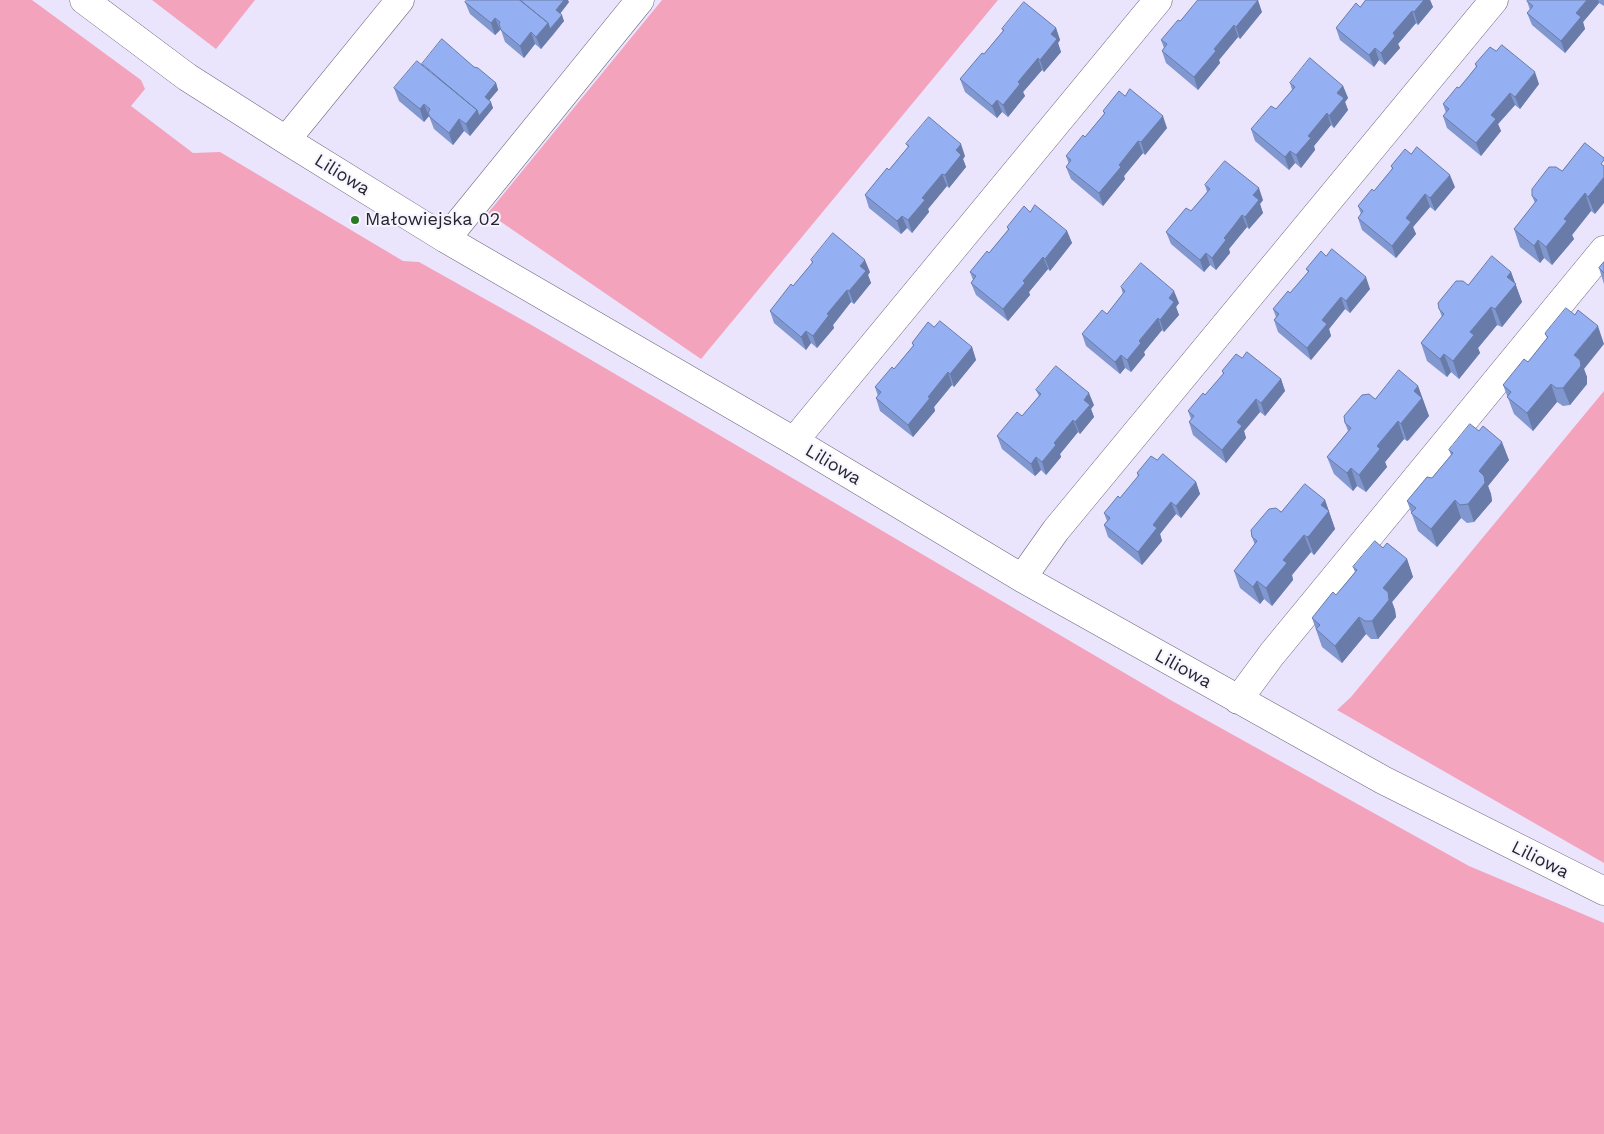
<!DOCTYPE html>
<meta charset="utf-8">
<style>
body{margin:0}
canvas{display:block;background:#ebe4fd}
</style>
<canvas width="1604" height="1134"></canvas>
<script>
const ctx = document.querySelector('canvas').getContext('2d');
ctx.lineJoin = 'round';
function paint(path, color) { ctx.fillStyle = color; ctx.fill(path, 'evenodd'); }
function trace(path, color, width, dash) { ctx.strokeStyle = color; ctx.lineWidth = width; ctx.lineCap = dash ? 'butt' : 'round'; ctx.setLineDash(dash || []); ctx.stroke(path); }
function drawText(font, color, halo, rows, align = 'center') {
  ctx.font = font + ' "Work Sans",sans-serif'; ctx.lineWidth = 4; ctx.setLineDash([]); ctx.textBaseline = 'middle'; ctx.strokeStyle = halo; ctx.fillStyle = color; for (const [text, x, y, turn = 0] of rows) {
    ctx.save(); ctx.translate(x, y); ctx.rotate((+turn || 0) * Math.PI / 180); ctx.textAlign = isNaN(turn) ? turn : align; if (halo) ctx.strokeText(text, 0, 0); ctx.fillText(text, 0, 0); ctx.restore();
  }
}
const green = new Path2D(`
 M0,0H32L141,80L145,89L131,106L193,153L220,152L403,261L419,262L535,327L1174,702L1469,866L1604,923V1134H0Z
 M152,0H255L216,49Z
 M662,0H998L701,359L488,213Z
 M1604,391V863L1337,710L1351,697Z`);
const minor = new Path2D(`
 M84,0L187,77L286,140L446,239L794,441L1022,578L1383,780L1604,891
 M286,140L400,0
 M446,239L640,0
 M794,441L1158,0
 M1022,578L1056,530L1494,0
 M1238,700L1272,654L1604,250`);
const wall = new Path2D(`
 M1366,0H1430L1433,7L1418,25L1416,23L1398,44L1400,48L1385,65L1379,60L1374,67L1340,40L1336,28L1360,7Z
 M1528,0H1604V6L1599,3L1583,22L1585,29L1565,53L1532,25L1527,13L1530,10L1527,1Z
 M465,2H569L560,14L564,21L553,35L541,49L535,44L524,58L505,42L501,30H500L495,35L470,14Z
 M1262,12L1240,39L1238,37L1219,60L1220,63L1198,90L1166,63L1162,51L1164,48L1161,40Z
 M1056,28L1060,40L1058,43L1061,52L1044,72L1042,70L1023,92L1025,96L1008,117L1002,112L997,118L965,92L960,79L984,54L1003,31L1002,29Z
 M1475,64L1539,84L1520,109L1515,105L1498,124L1501,131L1481,156L1447,128L1443,116L1446,113L1443,104L1459,88L1476,67Z
 M474,67L496,83L498,90L489,100L493,108L470,136L464,131L453,145L434,129L429,116L424,122L399,101L394,88Z
 M1290,83L1343,86L1348,98L1345,102L1348,110L1334,128L1331,125L1314,146L1315,150L1301,168L1295,163L1289,170L1255,141L1251,129L1276,109L1292,90Z
 M1103,111L1167,128L1145,155L1143,153L1124,176L1125,179L1103,206L1071,179L1066,167L1069,164L1066,156L1085,137L1104,114Z
 M1585,143L1595,214L1591,211L1572,235L1574,239L1552,265L1544,258L1540,263L1520,247L1514,229L1535,203L1532,196L1562,171Z
 M906,144L965,156L963,159L966,167L949,188L947,186L928,209L929,212L912,233L907,228L901,234L869,208L865,195L889,170L908,147Z
 M1391,166L1455,187L1435,211L1430,207L1413,227L1416,234L1396,258L1362,230L1358,218L1361,214L1358,206L1374,191L1392,169Z
 M1205,185L1263,200L1260,204L1263,213L1249,229L1247,227L1237,239L1229,249L1230,253L1216,270L1210,265L1204,272L1171,244L1166,232L1191,211L1207,192Z
 M1030,212L1067,231L1072,243L1050,271L1048,269L1029,292L1030,295L1008,321L976,295L971,283L973,280L970,272L989,253L1008,230L1007,227Z
 M811,260L870,272L868,275L871,283L854,304L851,302L833,325L834,328L817,348L811,343L806,350L774,323L770,311L793,286L812,263Z
 M1604,262V284L1599,268Z
 M1306,269L1370,289L1350,313L1345,309L1329,329L1331,336L1311,360L1278,332L1274,320L1276,317L1273,309L1290,293L1308,272Z
 M1511,272L1522,302L1502,327L1497,325L1478,348L1480,353L1459,379L1451,372L1447,377L1427,361L1421,343L1442,317L1439,309L1468,285Z
 M1121,287L1179,303L1176,307L1179,315L1164,332L1162,330L1144,352L1145,355L1131,372L1125,368L1120,374L1086,346L1082,334L1107,314L1123,294Z
 M934,327L972,347L976,360L954,387L952,385L934,407L935,411L913,437L880,411L876,398L878,396L875,387L894,369L913,346L912,343Z
 M1545,334L1584,369L1587,377V384L1570,405L1563,406L1557,402L1533,431L1514,414L1503,385L1528,362L1547,338Z
 M1242,358L1281,379L1285,391L1265,416L1260,412L1244,431L1246,438L1226,463L1193,435L1189,422L1191,419L1188,411L1205,395L1223,374L1222,371Z
 M1418,386L1429,416L1409,440L1407,441L1404,439L1385,462L1387,467L1366,492L1357,486L1353,491L1334,474L1327,457L1348,431L1345,423L1375,399Z
 M1036,390L1094,405L1091,409L1094,417L1080,434L1078,432L1060,454L1061,457L1046,475L1041,470L1035,476L1002,449L997,436L1022,416L1039,396Z
 M1449,450L1509,460L1488,486L1491,494L1492,501L1474,522L1467,523L1461,518L1437,547L1418,531L1407,501L1432,478L1451,455Z
 M1157,460L1196,482L1200,494L1181,518L1176,514L1166,525L1160,534L1162,541L1142,565L1108,537L1104,525L1107,521L1104,513L1120,498L1138,477L1137,473Z
 M1325,500L1335,529L1315,554L1314,555L1311,552L1292,575L1293,580L1272,606L1264,599L1260,604L1240,588L1234,571L1255,545L1252,537L1281,512Z
 M1383,548L1407,559L1413,577L1392,602L1395,610L1396,617L1378,639H1371L1366,634L1342,663L1322,647L1312,618L1336,595L1355,572L1353,567Z`);
const shadedWall = new Path2D(`
 M564,0H568L569,2L558,16L556,10Z
 M1258,0L1262,12L1240,39L1236,27Z
 M1424,0H1430L1433,7L1418,25L1414,12Z
 M1587,0H1598L1599,3L1583,22L1585,29L1565,53L1561,41L1576,13Z
 M1412,11L1416,23L1398,44L1400,48L1385,65L1381,53L1393,33Z
 M562,15L564,21L541,49L536,37L548,23Z
 M495,18L500,30L495,35L491,23Z
 M1234,25L1238,37L1219,60L1220,63L1198,90L1194,77L1214,49Z
 M1056,28L1060,40L1058,43L1061,52L1044,72L1040,60L1051,34Z
 M531,32L535,44L524,58L520,46Z
 M1375,48L1379,60L1374,67L1369,55Z
 M1038,58L1042,70L1023,92L1025,96L1008,117L1003,105L1018,82Z
 M1535,72L1539,84L1520,109L1515,97Z
 M496,83L498,90L487,103L485,97Z
 M1343,86L1348,98L1345,102L1348,110L1334,128L1329,116L1337,93Z
 M1510,93L1515,105L1498,124L1501,131L1481,156L1476,143L1491,115Z
 M997,100L1002,112L997,118L992,106Z
 M491,102L493,108L470,136L466,124L477,110Z
 M424,104L429,116L424,122L420,109Z
 M1327,113L1331,125L1314,146L1315,150L1301,168L1296,155L1308,136Z
 M1163,116L1167,128L1145,155L1141,142Z
 M459,119L464,131L453,145L449,133Z
 M1138,141L1143,153L1124,176L1125,179L1103,206L1099,193L1119,165Z
 M961,144L965,156L963,159L966,167L949,188L945,175L956,150Z
 M1290,151L1295,163L1289,170L1285,157Z
 M942,174L947,186L928,209L929,212L912,233L908,220L922,198Z
 M1450,175L1455,187L1435,211L1430,198Z
 M1604,177V203L1595,214L1588,197Z
 M1259,188L1263,200L1260,204L1263,213L1249,229L1245,217L1253,195Z
 M1585,193L1591,211L1572,235L1574,239L1552,265L1546,247L1564,219Z
 M1425,194L1430,207L1413,227L1416,234L1396,258L1392,246L1406,218Z
 M1242,215L1247,227L1229,249L1230,253L1216,270L1212,258L1224,238Z
 M902,216L907,228L901,234L897,221Z
 M1067,231L1072,243L1050,271L1045,259Z
 M1538,240L1544,258L1540,263L1534,246Z
 M1206,253L1210,265L1204,272L1200,260Z
 M1043,257L1048,269L1029,292L1030,295L1008,321L1003,309L1023,281Z
 M865,260L870,272L868,275L871,283L854,304L849,291L860,266Z
 M1511,272L1522,302L1502,327L1495,309L1507,277Z
 M1366,277L1370,289L1350,313L1346,301Z
 M847,290L851,302L833,325L834,328L817,348L813,336L827,314Z
 M1174,291L1179,303L1176,307L1179,315L1164,332L1160,320L1169,298Z
 M1341,297L1345,309L1329,329L1331,336L1311,360L1307,348L1322,320Z
 M1491,307L1497,325L1478,348L1480,353L1459,379L1453,361L1470,332Z
 M1158,318L1162,330L1144,352L1145,355L1131,372L1127,360L1139,341Z
 M1598,326L1604,344L1584,369L1587,377V384L1570,405L1563,388L1574,355Z
 M806,331L811,343L806,350L801,337Z
 M972,347L976,360L954,387L950,374Z
 M1444,354L1451,372L1447,377L1440,359Z
 M1121,355L1125,368L1120,374L1115,362Z
 M948,372L952,385L934,407L935,411L913,437L908,425L928,397Z
 M1281,379L1285,391L1265,416L1261,403Z
 M1551,384L1557,402L1533,431L1527,413Z
 M1418,386L1429,416L1407,441L1401,424L1414,391Z
 M1089,393L1094,405L1091,409L1094,417L1080,434L1075,422L1084,400Z
 M1256,399L1260,412L1244,431L1246,438L1226,463L1222,450L1237,422Z
 M1073,420L1078,432L1060,454L1061,457L1046,475L1042,462L1054,443Z
 M1398,421L1404,439L1385,462L1387,467L1366,492L1359,475L1377,446Z
 M1502,442L1509,460L1488,486L1491,494L1492,501L1474,522L1468,504L1479,471Z
 M1036,457L1041,470L1035,476L1031,464Z
 M1351,468L1357,486L1353,491L1347,473Z
 M1196,482L1200,494L1181,518L1176,506Z
 M1325,500L1335,529L1314,555L1307,537L1321,505Z
 M1455,500L1461,518L1437,547L1431,529Z
 M1171,502L1176,514L1160,534L1162,541L1142,565L1138,552L1153,525Z
 M1304,535L1311,552L1292,575L1293,580L1272,606L1266,588L1283,560Z
 M1407,559L1413,577L1392,602L1395,610L1396,617L1378,639L1372,621L1383,588Z
 M1257,581L1264,599L1260,604L1253,587Z
 M1359,617L1366,634L1342,663L1335,646Z`);
const building = new Path2D(`
 M467,0H520L548,23L536,37L531,32L520,46L501,30L499,24L500,22L495,18L491,23L465,2Z
 M520,0H564L556,10L562,15L550,29L548,23Z
 M1198,0H1258L1236,27L1234,25L1214,49L1216,51L1194,77L1162,51L1167,44L1161,40L1178,20L1180,21Z
 M1366,0H1424L1414,12L1412,11L1393,33L1395,36L1381,53L1375,48L1369,55L1336,28L1356,3L1360,7Z
 M1528,0H1587L1576,13L1581,17L1561,41L1527,13L1533,6L1527,1Z
 M1024,2L1056,28L1051,34L1057,39L1040,60L1038,58L1018,82L1020,84L1003,105L997,100L992,106L960,79L982,53L984,54L1004,30L1002,29Z
 M442,39L474,67L478,68L496,83L485,97L491,102L479,116L477,110L422,64Z
 M1502,45L1535,72L1515,97L1510,93L1491,115L1496,119L1476,143L1443,116L1449,109L1443,104L1457,87L1459,88L1469,76L1477,66L1475,64L1490,47L1496,51Z
 M1310,58L1343,86L1337,93L1344,98L1329,116L1327,113L1308,136L1311,138L1296,155L1290,151L1285,157L1251,129L1271,106L1276,109L1295,87L1290,83Z
 M417,61L477,110L466,124L459,119L449,133L430,117L428,113L430,109L424,104L420,109L394,88Z
 M1130,89L1163,116L1141,142L1138,141L1119,165L1121,167L1099,193L1066,167L1071,160L1066,156L1083,135L1085,137L1105,113L1103,111L1119,91L1125,96Z
 M929,117L961,144L956,150L961,155L945,175L942,174L922,198L925,200L908,220L902,216L897,221L865,195L887,168L889,170L909,146L906,144Z
 M1585,143L1604,158V160L1601,164L1604,166V177L1588,197L1585,193L1564,219L1567,221L1546,247L1538,240L1534,246L1514,229L1537,200L1532,196V189L1549,167H1556L1562,171Z
 M1417,147L1450,175L1430,198L1425,194L1406,218L1411,222L1392,246L1358,218L1363,211L1358,206L1372,189L1374,191L1393,168L1391,166L1405,149L1411,154Z
 M1225,161L1259,188L1253,195L1259,200L1245,217L1242,215L1233,227L1224,238L1226,240L1212,258L1206,253L1200,260L1166,232L1186,208L1191,211L1210,189L1205,185Z
 M1035,205L1067,231L1045,259L1043,257L1023,281L1025,283L1003,309L971,283L976,276L970,272L987,251L989,253L1009,229L1007,227L1024,206L1030,212Z
 M833,233L865,260L860,266L866,271L849,291L847,290L827,314L829,315L813,336L806,331L801,337L770,311L791,284L793,286L813,262L811,260Z
 M1332,249L1366,277L1346,301L1341,297L1322,320L1327,324L1307,348L1274,320L1279,314L1273,309L1288,291L1290,293L1309,271L1306,269L1321,251L1326,256Z
 M1492,256L1511,272L1507,277L1516,284L1495,309L1491,307L1470,332L1474,335L1453,361L1444,354L1440,359L1421,343L1444,314L1439,309L1438,303L1456,281H1463L1468,285Z
 M1604,262V273L1599,268Z
 M1141,263L1174,291L1169,298L1174,302L1160,320L1158,318L1139,341L1141,343L1127,360L1121,355L1115,362L1082,334L1102,310L1107,314L1125,291L1121,287Z
 M1566,308L1575,315L1578,310L1598,326L1574,355L1580,360L1581,366L1563,388H1556L1551,384L1527,413L1507,397L1511,392L1503,385L1524,359L1528,362L1548,337L1545,334L1546,332Z
 M940,321L972,347L950,374L948,372L928,397L930,398L908,425L876,398L881,392L875,387L892,367L894,369L914,345L912,343L928,322L934,327Z
 M1247,352L1281,379L1261,403L1256,399L1237,422L1242,426L1222,450L1189,422L1194,416L1188,411L1203,393L1205,395L1224,373L1222,371L1236,354L1242,358Z
 M1056,366L1089,393L1084,400L1090,405L1075,422L1073,420L1054,443L1056,445L1042,462L1036,457L1031,464L997,436L1017,412L1022,416L1041,394L1036,390Z
 M1399,370L1418,386L1414,391L1422,398L1402,422L1401,424L1398,421L1377,446L1380,449L1359,475L1351,468L1347,473L1327,457L1351,428L1345,423L1344,416L1362,395L1369,394L1375,399Z
 M1470,424L1479,431L1483,426L1502,442L1479,471L1484,476L1485,483L1468,504L1460,505L1455,500L1431,529L1411,513L1416,508L1407,501L1427,477L1432,478L1453,453L1449,450Z
 M1163,454L1196,482L1176,506L1171,502L1162,513L1153,525L1157,528L1138,552L1104,525L1110,518L1104,513L1118,496L1120,498L1139,475L1137,473L1151,456L1157,460Z
 M1305,484L1325,500L1321,505L1329,511L1309,536L1307,537L1304,535L1283,560L1287,563L1266,588L1257,581L1253,587L1234,571L1257,541L1252,537L1251,530L1269,509L1276,508L1281,512Z
 M1375,541L1383,548L1387,543L1407,559L1383,588L1388,592L1389,600L1372,621H1365L1359,617L1335,646L1316,629L1320,625L1312,618L1332,593L1333,592L1336,595L1347,582L1357,570L1353,567Z`);
const markers = [
 [355,220,5,"#277924"]
];
const streetNames = [
 ["Liliowa",342,175,32],
 ["Liliowa",833,465,31],
 ["Liliowa",1183,669,29],
 ["Liliowa",1540,860,27]
];
const poiNames = [
 ["Małowiejska 02",365,220]
];
paint(green, '#f4a3bc');
trace(minor, '#6f697f', 29);
trace(minor, '#fff', 28);
paint(wall, '#8097d0');
paint(shadedWall, '#687ba9');
paint(building, '#95b0f2');
trace(building, '#687ba9', 1);
for (const [x, y, r, color] of markers) { const dot = new Path2D(); dot.arc(x, y, r, 0, 2 * Math.PI); ctx.fillStyle = color; ctx.fill(dot); trace(dot, '#f6f4fe', 2); }
drawText('18px', '#26242d', '#f6f4fe', streetNames);
drawText('18px', '#26242d', '#f6f4fe', poiNames, 'left');
</script>
